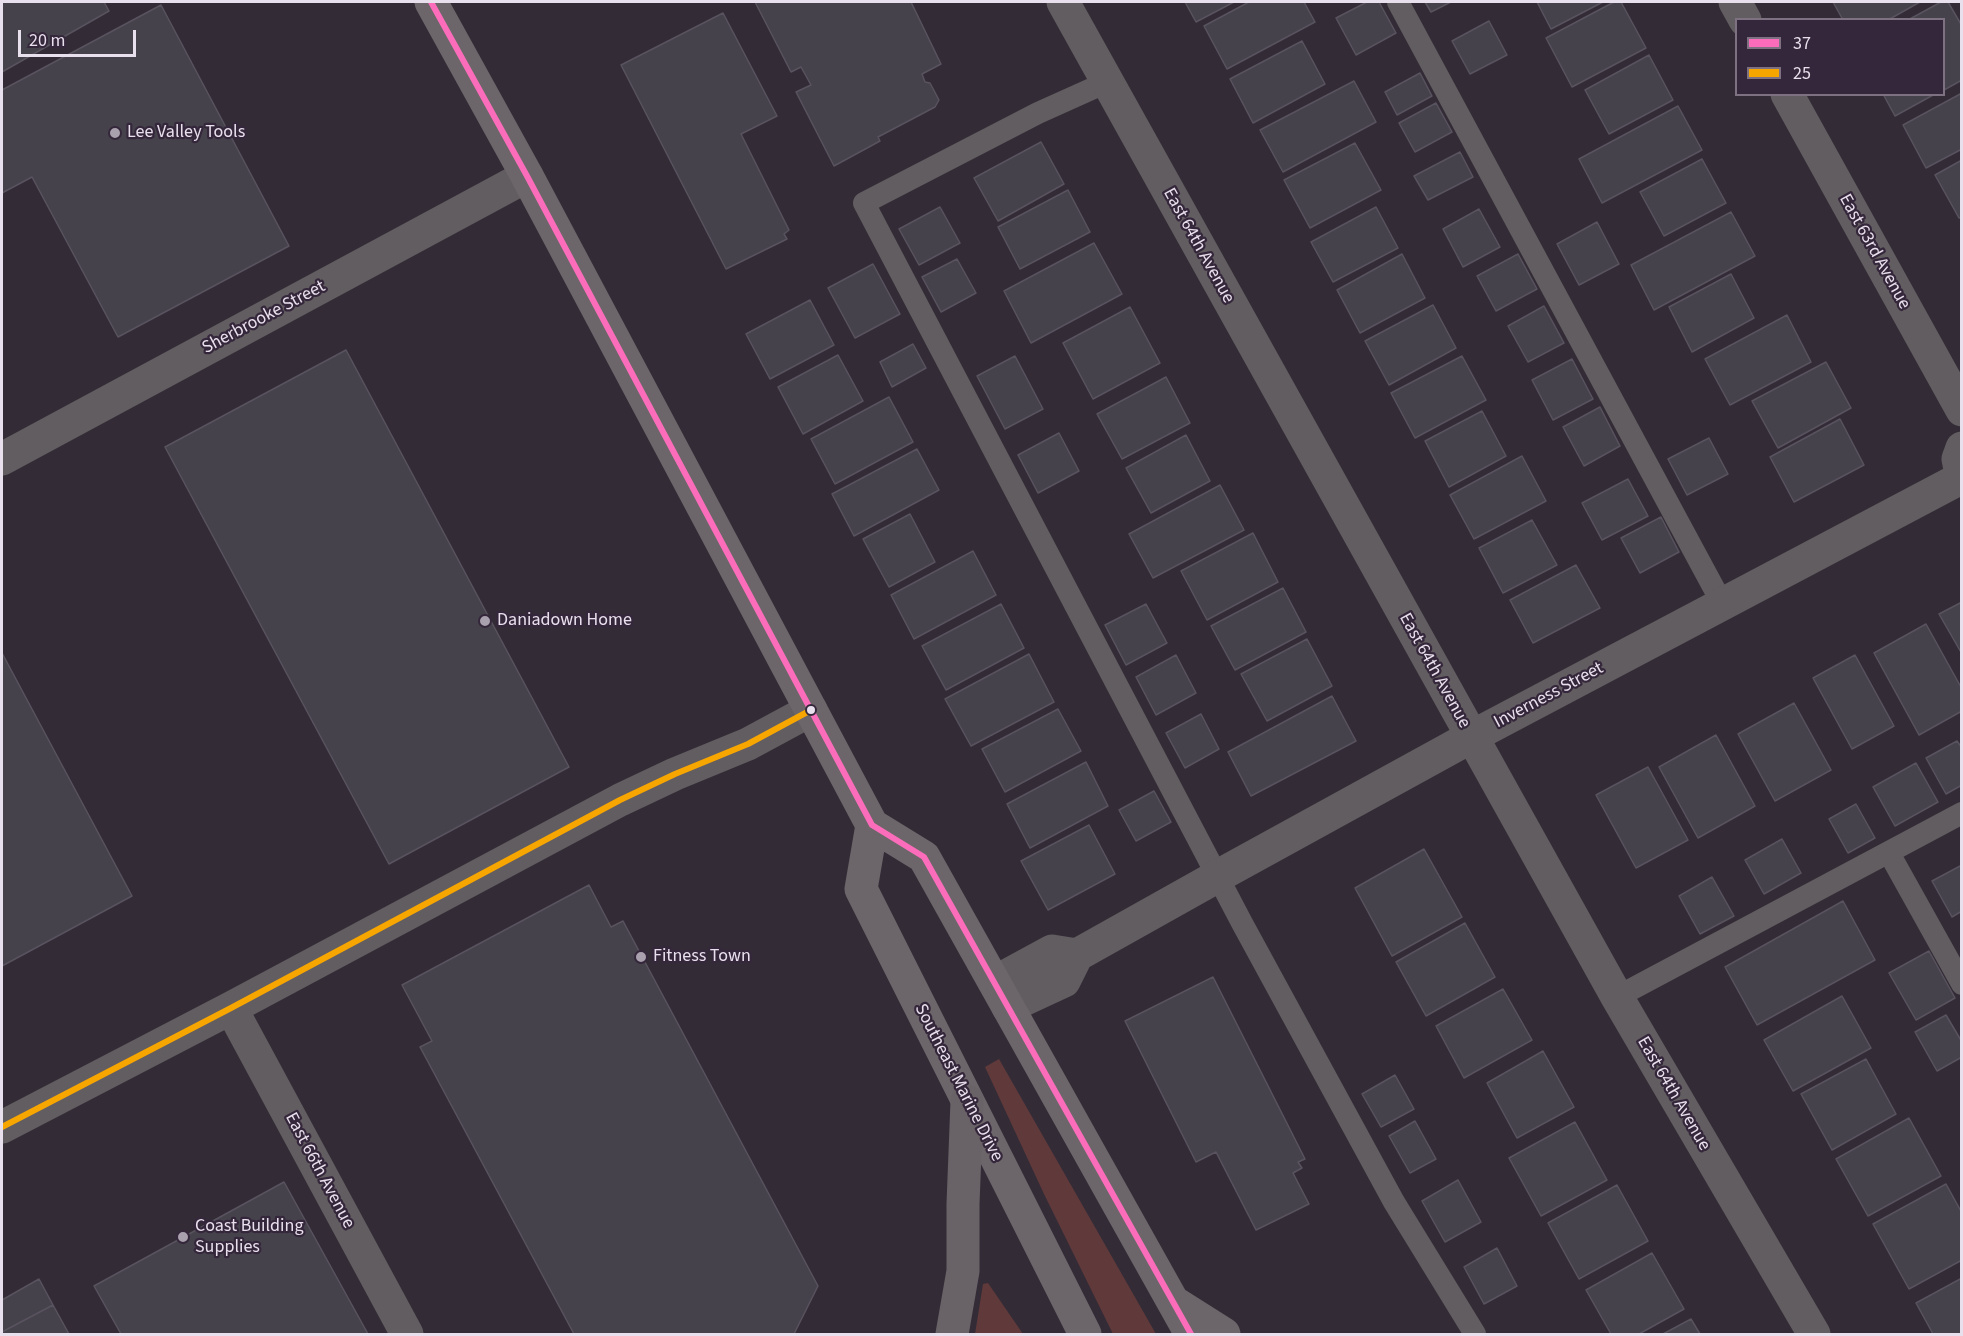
<!DOCTYPE html>
<style>
body{margin:0}
#map{position:relative;width:1963px;height:1336px;overflow:hidden;background:#332c37;font-family:"Source Sans 3",sans-serif}
canvas{display:block}
.frame{position:absolute;inset:0;border:3px solid #e9e0ed;pointer-events:none}
.legend{position:absolute;left:1735px;top:18px;width:210px;height:78px;box-sizing:border-box;background:#35273b;border:2px solid #7d7182;margin:0;padding:8px 10px;list-style:none;font-size:18px;color:#e9e0ed}
.legend li{display:flex;align-items:center;gap:12px;height:30px}
.legend b{width:30px;border:2px solid #7d7182}
.scale{position:absolute;left:18px;top:30px;width:118px;height:27px;box-sizing:border-box;border:3px solid #e9e0ed;border-top:0;padding-left:8px;font-size:18px;line-height:21px;white-space:nowrap;color:#e9e0ed;-webkit-text-stroke:4px #35273b;paint-order:stroke}
</style>
<div id="map">
<canvas width="1963" height="1336"></canvas>
<div class="frame"></div>
<ul class="legend">
<li><b style="height:8px;background:#fb6dba"></b>37</li>
<li><b style="height:8px;background:#f7a600"></b>25</li>
</ul>
<div class="scale">20 m</div>
</div>
<script>
const ctx = document.querySelector('canvas').getContext('2d');
ctx.lineJoin = 'round';
function paint(path, color) { ctx.fillStyle = color; ctx.fill(path, 'evenodd'); }
function trace(path, color, width, dash) { ctx.strokeStyle = color; ctx.lineWidth = width; ctx.lineCap = dash ? 'butt' : 'round'; ctx.setLineDash(dash || []); ctx.stroke(path); }
function drawText(font, color, halo, rows, align = 'center') {
  ctx.font = font + ' "Source Sans 3",sans-serif'; ctx.lineWidth = 4.5; ctx.setLineDash([]); ctx.textBaseline = 'middle'; ctx.strokeStyle = halo; ctx.fillStyle = color; for (const [text, x, y, turn = 0] of rows) {
    ctx.save(); ctx.translate(x, y); ctx.rotate((+turn || 0) * Math.PI / 180); ctx.textAlign = isNaN(turn) ? turn : align; if (halo) ctx.strokeText(text, 0, 0); ctx.fillText(text, 0, 0); ctx.restore();
  }
}
const green = new Path2D(`
 M999,1059L1156,1334H1113L1044,1194L985,1067Z
 M988,1283L1023,1334H975L983,1284Z`);
const building = new Path2D(`
 M2,2H104L109,11L2,72Z
 M755,2H911L941,64L922,74L925,82L930,83L939,100L935,107L878,137L880,141L834,166L796,92L811,85L801,67L791,72Z
 M1185,2H1234L1196,22Z
 M1249,2H1304L1315,22L1227,69L1204,26Z
 M1367,2H1379L1396,33L1356,55L1336,18Z
 M1425,2H1451L1431,12Z
 M1537,2H1603L1551,29Z
 M1614,2H1621L1646,48L1572,87L1546,38Z
 M1833,2H1920L1888,20H1843Z
 M1941,2H1948L1962,26V80L1944,90V20H1908Z
 M161,5L289,246L118,337L32,177L2,193V90Z
 M723,13L777,116L741,134L789,230L784,234L787,239L726,269L621,65Z
 M1489,21L1507,55L1470,74L1452,41Z
 M1302,41L1325,84L1253,123L1230,79Z
 M1649,55L1673,100L1609,134L1585,90Z
 M1420,73L1432,96L1397,115L1385,92Z
 M1354,81L1376,122L1283,172L1260,130Z
 M1962,93V149L1926,168L1903,125Z
 M1883,94H1935L1895,116Z
 M1436,103L1452,132L1415,152L1399,123Z
 M1678,106L1702,150L1602,203L1579,159Z
 M1041,142L1064,184L998,221L974,178Z
 M1355,143L1381,190L1310,228L1284,180Z
 M1460,152L1473,177L1428,200L1414,176Z
 M1702,159L1726,203L1664,236L1640,192Z
 M1962,160V217L1959,218L1935,175Z
 M1068,190L1090,232L1020,269L998,227Z
 M940,207L960,243L919,265L899,229Z
 M1376,207L1398,248L1333,282L1311,242Z
 M1479,209L1500,247L1463,267L1443,229Z
 M1731,212L1755,256L1654,310L1631,265Z
 M1597,222L1619,264L1579,285L1557,244Z
 M1094,243L1122,294L1031,343L1004,291Z
 M1402,254L1425,298L1360,333L1337,290Z
 M1518,254L1537,289L1496,311L1477,276Z
 M957,259L976,293L941,312L922,277Z
 M873,264L900,314L855,338L828,288Z
 M1731,274L1754,318L1692,352L1669,307Z
 M810,300L834,345L770,379L746,334Z
 M1433,305L1456,348L1389,385L1365,341Z
 M1544,306L1564,343L1528,362L1508,326Z
 M1130,307L1160,363L1093,399L1063,343Z
 M1787,315L1811,362L1730,405L1705,359Z
 M913,344L926,368L892,387L880,362Z
 M346,350L569,767L389,864L165,447Z
 M838,355L863,401L803,434L778,387Z
 M1015,356L1043,409L1005,429L977,376Z
 M1462,356L1486,400L1415,438L1391,393Z
 M1572,359L1593,399L1553,420L1532,380Z
 M1826,362L1851,408L1778,448L1752,401Z
 M1166,377L1190,423L1122,459L1097,414Z
 M889,397L913,442L835,484L811,439Z
 M1600,407L1620,446L1584,466L1563,427Z
 M1482,411L1506,456L1449,487L1425,441Z
 M1840,419L1864,465L1794,502L1770,457Z
 M1059,433L1079,471L1038,493L1018,455Z
 M1186,435L1210,481L1151,513L1126,468Z
 M1709,438L1728,474L1687,495L1668,459Z
 M917,449L939,490L854,536L832,494Z
 M1522,456L1546,501L1474,539L1450,495Z
 M1628,479L1648,516L1602,540L1582,503Z
 M1220,485L1244,530L1153,578L1129,534Z
 M910,514L935,562L889,587L863,539Z
 M1661,517L1679,552L1640,573L1621,538Z
 M1532,520L1557,565L1503,593L1479,548Z
 M1253,533L1278,582L1207,620L1181,571Z
 M973,551L996,595L914,639L891,595Z
 M1576,565L1600,608L1533,643L1510,600Z
 M1283,588L1306,632L1235,670L1211,626Z
 M1962,602V654L1939,614Z
 M1001,604L1024,648L946,690L922,646Z
 M1146,604L1167,643L1126,665L1105,625Z
 M1926,624L1962,689V711L1919,735L1874,653Z
 M1307,639L1332,686L1267,721L1241,674Z
 M2,653L132,896L2,966Z
 M1029,654L1054,702L971,746L945,699Z
 M1176,655L1196,693L1156,715L1136,677Z
 M1855,655L1894,726L1852,749L1813,678Z
 M1332,696L1356,741L1251,796L1228,752Z
 M1794,703L1831,770L1775,801L1738,734Z
 M1058,709L1081,751L1005,792L982,749Z
 M1201,714L1219,749L1185,768L1166,733Z
 M1716,735L1755,806L1698,838L1659,767Z
 M1957,741L1962,748V785L1946,794L1926,758Z
 M1086,762L1108,806L1030,848L1007,804Z
 M1916,763L1938,802L1895,826L1873,787Z
 M1648,767L1688,840L1636,868L1596,795Z
 M1154,791L1171,822L1136,841L1119,810Z
 M1856,804L1875,838L1848,853L1829,819Z
 M1089,825L1115,874L1048,910L1021,861Z
 M1782,839L1801,873L1764,894L1745,860Z
 M1424,849L1462,917L1392,956L1355,888Z
 M1962,865V911L1952,917L1932,881Z
 M1712,877L1734,916L1700,934L1679,896Z
 M589,885L611,927L623,921L818,1286L794,1334H574L420,1047L432,1041L402,985Z
 M1843,901L1875,960L1757,1025L1725,967Z
 M1465,923L1495,977L1426,1016L1396,962Z
 M1929,951L1955,998L1916,1020L1889,973Z
 M1213,977L1305,1159L1298,1162L1302,1168L1293,1173L1309,1204L1256,1230L1216,1152L1196,1162L1125,1021Z
 M1503,989L1532,1040L1464,1078L1436,1026Z
 M1842,996L1871,1048L1793,1091L1764,1040Z
 M1946,1015L1962,1042V1057L1937,1071L1915,1032Z
 M1543,1051L1574,1107L1517,1138L1487,1083Z
 M1866,1059L1896,1114L1832,1150L1801,1094Z
 M1395,1075L1414,1109L1381,1127L1362,1094Z
 M1909,1118L1941,1176L1868,1216L1836,1159Z
 M1415,1121L1436,1159L1410,1173L1389,1136Z
 M1575,1122L1607,1180L1541,1216L1509,1158Z
 M1458,1180L1481,1222L1445,1242L1422,1201Z
 M284,1182L368,1334H121L94,1286Z
 M1946,1184L1962,1213V1260L1909,1289L1873,1224Z
 M1617,1185L1648,1241L1579,1279L1548,1223Z
 M1497,1248L1517,1286L1484,1304L1464,1267Z
 M1652,1253L1684,1309L1639,1334H1611L1586,1290Z
 M1962,1278V1334H1933L1916,1303Z
 M39,1279L53,1305L2,1332V1300Z
 M53,1305L69,1334H2V1332Z
 M1691,1319L1700,1334H1663Z`);
const lane = new Path2D(`
 M1398,2L1723,605
 M1107,82L1038,113L864,203L1242,923L1394,1202L1475,1334
 M1889,853L1962,984
 M1617,997L1962,813`);
const street = new Path2D(`
 M1063,2L1617,997L1814,1334
 M1735,2L1745,20
 M1787,94L1962,410
 M1962,448L1958,459L1962,479
 M2,459L527,176
 M995,982L1052,951L1077,955
 M1008,1007L1064,981L1077,955L1218,876L1471,737L1961,478
 M231,1008L407,1334
 M2,1127L231,1008L620,800L675,774L748,744L811,710`);
const primary = new Path2D(`
 M431,2L527,176L872,825L924,857L1191,1334
 M872,825L861,889L1085,1334
 M1175,1303L1224,1334`);
const highway = new Path2D(`
 M952,1334L963,1271V1204L967,1101`);
const bus1 = new Path2D(`
 M431,2L527,176L872,825L924,857L1191,1334`);
const bus2 = new Path2D(`
 M2,1127L231,1008L620,800L675,774L748,744L811,710`);
const markers = [
 [115,133,6,"#a9a1ad"],
 [485,621,6,"#a9a1ad"],
 [811,710,5,"#e9e0ed"],
 [641,957,6,"#a9a1ad"],
 [183,1237,6,"#a9a1ad"]
];
const poiNames = [
 ["Lee Valley Tools",127,133],
 ["Daniadown Home",497,621],
 ["Fitness Town",653,957],
 ["Coast Building",195,1227],
 ["Supplies",195,1248]
];
const streetNames = [
 ["East 64th Avenue",1198,246,61],
 ["East 63rd Avenue",1874,252,61],
 ["Sherbrooke Street",264,318,-28],
 ["East 64th Avenue",1434,671,61],
 ["Inverness Street",1549,696,-28],
 ["Southeast Marine Drive",958,1083,63],
 ["East 64th Avenue",1673,1094,60],
 ["East 66th Avenue",319,1171,62]
];
paint(green, '#60393a');
paint(building, '#46424c');
trace(building, '#58535e', 1.5);
trace(lane, '#625d60', 22);
trace(street, '#625d60', 33);
trace(primary, '#6c666a', 33);
trace(highway, '#696267', 33);
trace(bus1, '#fb6dba', 6);
trace(bus2, '#f7a600', 6);
for (const [x, y, r, color] of markers) { const dot = new Path2D(); dot.arc(x, y, r, 0, 2 * Math.PI); ctx.fillStyle = color; ctx.fill(dot); trace(dot, '#35273b', 2); }
drawText('18px', '#e9e0ed', '#35273b', poiNames, 'left');
drawText('18px', '#e9e0ed', '#35273b', streetNames);
</script>
